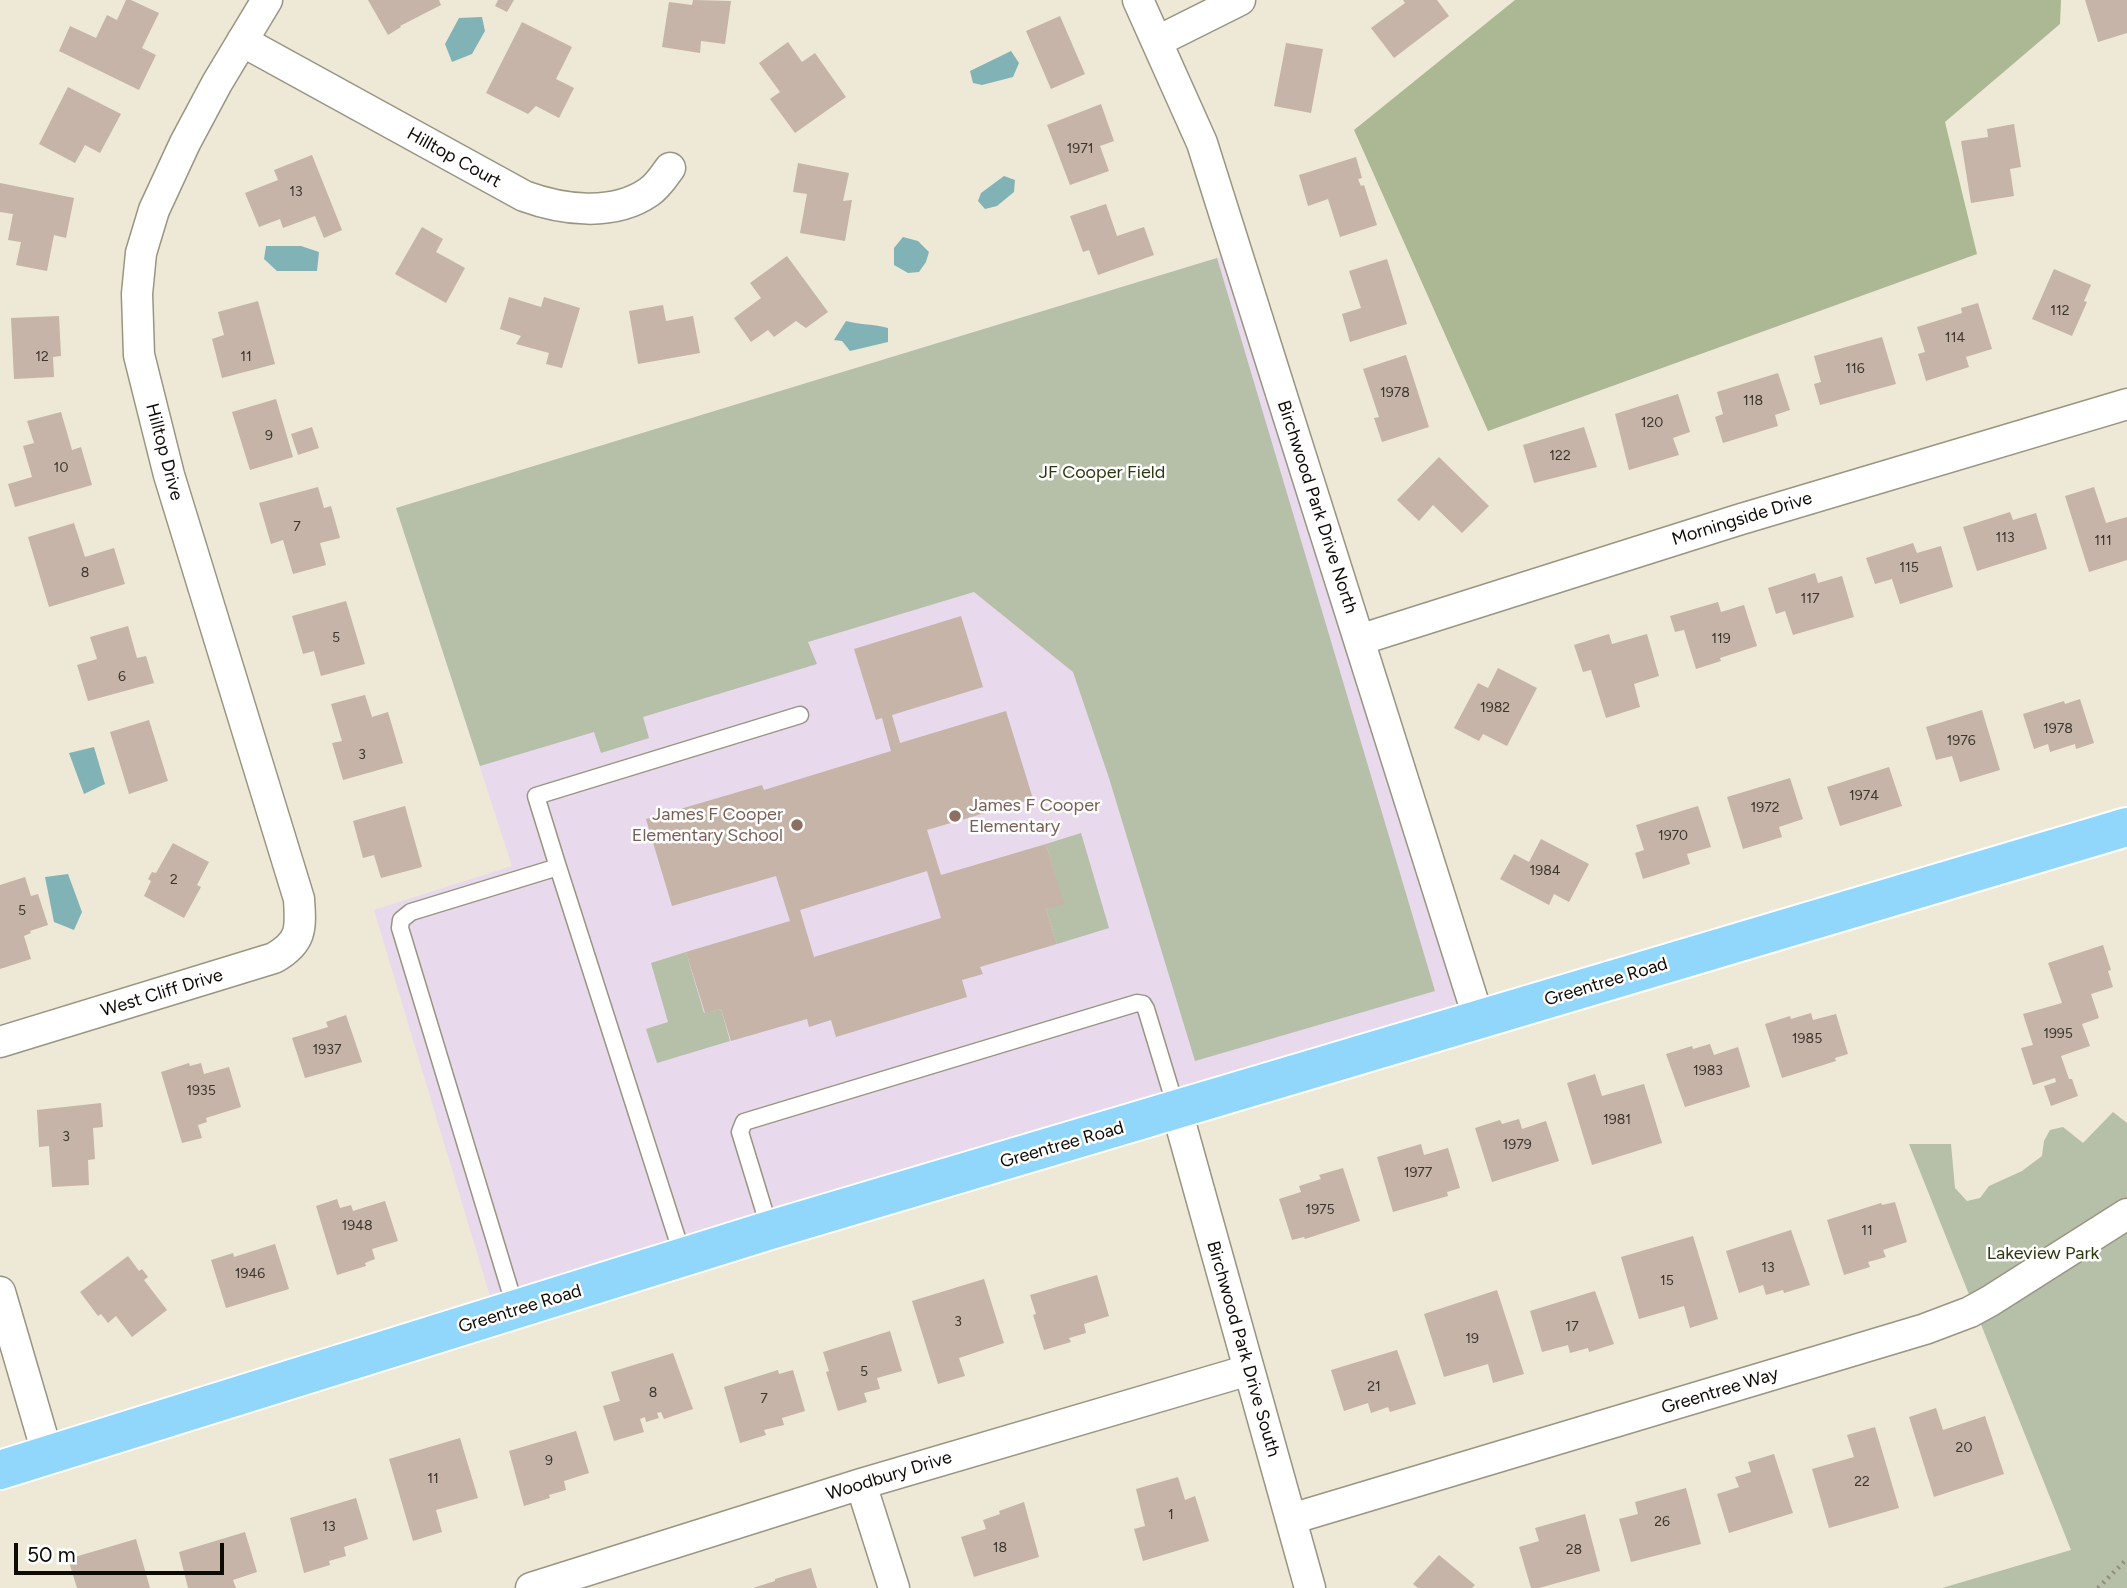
<!DOCTYPE html>
<style>
body{margin:0}
#map{position:relative;width:2127px;height:1588px;overflow:hidden;background:#ede9d6;font-family:Figtree,sans-serif}
canvas{display:block}
.scale{position:absolute;left:14px;top:1543px;width:210px;height:32px;box-sizing:border-box;border:4px solid #0d0b06;border-top:0;padding-left:9px;font-size:21px;line-height:24px;white-space:nowrap;color:#0d0b06;-webkit-text-stroke:5px #fff;paint-order:stroke}
</style>
<div id="map">
<canvas width="2127" height="1588"></canvas>
<div class="scale">50 m</div>
</div>
<script>
const ctx = document.querySelector('canvas').getContext('2d');
ctx.lineJoin = 'round';
function paint(path, color) { ctx.fillStyle = color; ctx.fill(path, 'evenodd'); }
function trace(path, color, width, dash) { ctx.strokeStyle = color; ctx.lineWidth = width; ctx.lineCap = dash ? 'butt' : 'round'; ctx.setLineDash(dash || []); ctx.stroke(path); }
function drawText(font, color, halo, rows, align = 'center') {
  ctx.font = font + ' Figtree,sans-serif'; ctx.lineWidth = 5; ctx.setLineDash([]); ctx.textBaseline = 'middle'; ctx.strokeStyle = halo; ctx.fillStyle = color; for (const [text, x, y, turn = 0] of rows) {
    ctx.save(); ctx.translate(x, y); ctx.rotate((+turn || 0) * Math.PI / 180); ctx.textAlign = isNaN(turn) ? turn : align; if (halo) ctx.strokeText(text, 0, 0); ctx.fillText(text, 0, 0); ctx.restore();
  }
}
const education = new Path2D(`
 M1236,252L1479,1020L496,1316L374,910L512,866L396,508Z`);
const green = new Path2D(`
 M1217,258L1435,991L1195,1061L1109,778L1073,672L974,592L808,642L817,664L643,717L649,738L601,753L594,732L480,766L396,508Z
 M1081,833L1109,928L1057,944L1046,909L1063,903L1046,844Z
 M686,952L704,1013L721,1009L730,1041L657,1063L646,1029L668,1022L651,963Z
 M2113,1112L2127,1123V1588H1942L2071,1550L1909,1144H1951L1955,1188L1967,1201L1980,1198L1989,1186L2022,1171L2042,1156L2044,1141L2050,1130L2063,1127L2083,1143Z`);
const forest = new Path2D(`
 M1515,0H2061L2060,24L1945,122L1977,254L1488,431L1354,130Z`);
const water = new Path2D(`
 M482,17L485,31L472,54L452,62L445,44L459,18Z
 M1011,51L1019,63L1013,77L982,85L973,83L970,71Z
 M1004,176L1015,180L1014,192L997,206L985,209L978,201L981,193Z
 M903,237L918,241L929,252L926,262L919,272L908,273L894,265V248Z
 M266,246H301L319,252L317,271H277L264,259Z
 M846,321C861,325 874,324 888,328V342L850,351L842,341L834,340Z
 M94,747L105,784L84,794L69,753Z
 M68,874L82,912L74,930L54,922L45,877Z`);
const building = new Path2D(`
 M126,0H131L159,13L142,48L156,55L139,90L59,51L70,26L96,38L107,15L117,20Z
 M368,0H439L441,5L400,26L401,27L388,35Z
 M498,0H514L507,12L495,6Z
 M693,0L731,1L725,44L701,41L700,53L662,47L669,2L692,5Z
 M1403,0H1437L1449,16L1394,58L1371,28L1405,3Z
 M2085,0H2127V33L2098,42Z
 M1060,16L1085,74L1051,89L1026,31Z
 M522,22L572,47L556,79L574,88L559,118L536,106L528,114L486,93Z
 M788,42L802,62L815,53L846,97L795,133L770,99L780,92L759,63Z
 M1286,43L1323,49L1311,113L1274,106Z
 M68,87L121,114L100,153L85,145L75,163L39,144Z
 M1101,104L1114,141L1100,146L1109,171L1070,185L1047,125Z
 M2014,124L2021,167L2010,169L2014,196L1971,203L1961,141L1988,137L1987,129Z
 M312,155L342,230L324,238L315,216L283,228L280,219L259,227L245,193L278,180L274,170Z
 M1356,157L1362,178L1358,179L1361,186L1364,185L1377,225L1340,237L1328,199L1308,206L1299,175Z
 M798,163L849,173L843,201L852,200L845,241L800,233L807,194L793,192Z
 M0,183L74,198L66,238L54,235L47,271L16,265L21,242L8,240L13,214L0,212Z
 M1106,204L1117,236L1144,227L1154,255L1098,275L1089,250L1083,252L1070,216Z
 M422,227L443,239L436,252L465,268L446,303L395,274Z
 M787,256L828,312L806,328L796,321L774,337L768,330L751,342L734,318L761,298L750,283Z
 M1387,259L1407,324L1350,342L1342,314L1361,308L1349,271Z
 M2054,269L2091,285L2084,301L2087,302L2072,336L2032,319Z
 M509,297L541,307L544,297L580,308L562,368L546,364L549,353L516,344L521,336L500,329Z
 M258,301L275,364L222,378L212,339L224,335L218,312Z
 M1978,303L1992,349L1966,357L1969,367L1926,381L1918,354L1925,352L1917,327L1962,313L1961,308Z
 M663,305L666,321L693,316L700,353L638,364L629,311Z
 M59,316L61,356L53,357L54,377L14,379L11,318Z
 M1882,337L1896,384L1820,405L1814,384L1821,382L1814,356Z
 M1406,355L1429,427L1382,442L1374,418L1379,417L1363,369Z
 M1778,373L1790,410L1775,415L1778,426L1723,443L1715,417L1723,414L1717,392Z
 M1678,394L1690,432L1673,438L1679,455L1629,470L1615,414Z
 M276,399L293,457L250,470L232,412Z
 M61,412L72,450L81,447L92,485L15,507L8,484L32,477L23,446L34,443L27,421Z
 M312,427L319,448L298,455L291,434Z
 M1584,427L1597,467L1534,483L1523,445Z
 M1439,457L1489,506L1462,533L1433,505L1419,521L1397,500Z
 M318,487L324,508L331,506L340,538L320,543L326,565L293,574L283,540L271,544L259,503Z
 M2094,487L2106,523L2127,517V560L2089,572L2065,496Z
 M2010,512L2013,520L2036,513L2047,549L1977,571L1963,527Z
 M74,523L85,557L114,548L125,584L49,607L28,537Z
 M1913,543L1917,553L1941,546L1953,587L1900,604L1892,579L1875,584L1866,558Z
 M1815,573L1818,583L1842,576L1854,617L1793,635L1785,611L1776,614L1768,588Z
 M346,601L365,664L321,676L314,651L303,654L292,616Z
 M1718,602L1721,612L1744,605L1757,646L1720,658L1721,661L1696,669L1684,630L1675,632L1670,616Z
 M961,616L983,687L892,715L900,743L1006,711L1033,799L927,830L941,875L1046,844L1064,904L1046,909L1057,944L980,967L983,974L962,980L967,997L836,1037L831,1020L809,1027L807,1019L731,1041L721,1009L705,1013L686,952L790,921L776,876L672,906L646,819L762,785L764,790L891,751L882,718L876,720L854,649ZM927,871L941,918L814,957L800,910Z
 M128,626L137,658L146,656L154,683L88,701L77,665L97,659L90,637Z
 M1609,634L1612,644L1647,634L1659,676L1634,684L1640,707L1606,718L1591,670L1583,672L1574,645Z
 M1498,668L1537,688L1507,746L1483,734L1479,741L1454,728L1478,683L1488,688Z
 M365,695L372,717L388,712L403,763L343,780L332,743L342,741L331,704Z
 M2080,699L2094,743L2076,749L2075,744L2050,752L2048,744L2034,749L2023,714L2064,701L2065,704Z
 M1982,710L2000,770L1960,782L1952,756L1936,760L1926,727Z
 M149,720L168,781L129,794L110,732Z
 M1889,767L1902,806L1840,826L1827,787Z
 M1790,778L1803,819L1779,827L1782,837L1743,849L1727,797Z
 M405,806L422,867L381,878L374,855L363,858L353,821Z
 M1698,806L1711,847L1687,854L1690,864L1643,879L1635,853L1644,850L1636,825Z
 M1541,839L1589,864L1569,902L1554,894L1549,905L1500,879L1514,854L1529,862Z
 M173,843L209,862L197,885L201,887L184,918L144,896L151,881L148,879L152,872L156,873Z
 M25,877L31,896L38,894L48,925L30,931L31,933L24,936L31,959L0,969V885Z
 M2103,945L2111,970L2108,971L2113,987L2091,994L2099,1018L2082,1024L2090,1046L2061,1056L2069,1079H2072L2078,1096L2051,1106L2044,1086L2056,1082L2055,1078L2033,1085L2021,1048L2033,1045L2023,1014L2062,1003L2048,963Z
 M1811,1013L1813,1020L1836,1014L1848,1054L1835,1058L1836,1061L1782,1078L1765,1024L1790,1016L1791,1019Z
 M346,1015L362,1062L305,1078L292,1038L328,1027L326,1022Z
 M1710,1044L1714,1055L1738,1047L1750,1087L1685,1107L1666,1054L1692,1046L1693,1049Z
 M189,1063L190,1066L201,1063L204,1074L229,1067L241,1107L206,1118L207,1122L198,1125L202,1138L182,1143L161,1072Z
 M1595,1074L1602,1096L1644,1084L1662,1143L1592,1165L1567,1083Z
 M101,1103L103,1127L93,1128L95,1159L88,1160L89,1185L52,1187L49,1146L39,1147L37,1110Z
 M1519,1119L1522,1129L1546,1121L1559,1161L1492,1182L1475,1128L1500,1120L1502,1124Z
 M1421,1144L1424,1155L1448,1148L1460,1188L1447,1192L1448,1196L1393,1212L1377,1157Z
 M1343,1168L1360,1221L1305,1239L1304,1237L1292,1240L1279,1199L1301,1192L1299,1186L1321,1179L1319,1175Z
 M337,1199L340,1208L351,1205L353,1211L385,1201L398,1241L372,1249L375,1259L365,1263L366,1266L337,1275L316,1206Z
 M1895,1202L1907,1242L1883,1250L1886,1257L1868,1262L1870,1267L1844,1275L1827,1220L1881,1203L1882,1205Z
 M1791,1230L1810,1285L1784,1293L1783,1290L1766,1295L1763,1285L1739,1293L1726,1251Z
 M1693,1236L1718,1319L1690,1328L1684,1306L1639,1319L1621,1257Z
 M275,1244L289,1289L226,1308L211,1260L233,1253L234,1257Z
 M128,1256L139,1271L142,1269L148,1277L144,1280L167,1310L132,1337L116,1316L108,1323L101,1314L98,1316L80,1292Z
 M1097,1275L1109,1316L1084,1324L1086,1333L1069,1338L1071,1342L1044,1350L1033,1315L1036,1314L1030,1295Z
 M984,1279L1004,1343L959,1358L965,1376L938,1384L912,1301Z
 M1497,1290L1524,1374L1493,1383L1488,1364L1444,1377L1424,1314Z
 M1595,1291L1614,1344L1589,1352L1588,1348L1570,1353L1568,1345L1542,1352L1530,1311Z
 M890,1331L902,1371L877,1378L880,1389L864,1393L867,1402L838,1411L826,1372L829,1371L823,1352Z
 M1397,1350L1416,1404L1390,1412L1388,1407L1371,1413L1368,1403L1344,1411L1331,1370Z
 M673,1353L693,1409L664,1419L661,1412L657,1413L659,1418L646,1422L645,1417L640,1419L644,1432L614,1441L603,1406L620,1401L611,1372Z
 M778,1370L779,1374L793,1370L805,1411L782,1418L784,1425L764,1430L766,1435L740,1443L724,1387Z
 M1936,1408L1943,1430L1985,1416L2004,1474L1934,1497L1909,1417Z
 M1875,1427L1899,1508L1829,1528L1812,1469L1854,1457L1847,1435Z
 M576,1431L589,1473L564,1481L566,1490L549,1495L550,1498L524,1506L509,1451Z
 M460,1438L478,1498L436,1510L442,1532L413,1541L389,1459Z
 M1774,1454L1793,1513L1729,1533L1717,1494L1739,1487L1735,1477L1751,1472L1748,1462Z
 M1178,1477L1185,1500L1195,1496L1209,1541L1143,1561L1134,1529L1145,1526L1136,1489Z
 M1686,1488L1701,1544L1631,1562L1619,1519L1638,1514L1635,1502Z
 M356,1498L368,1539L344,1547L346,1556L329,1561L330,1565L304,1573L290,1518Z
 M1024,1502L1039,1557L974,1577L961,1537L986,1529L983,1520L1000,1514L999,1511Z
 M1585,1514L1600,1571L1539,1588H1531L1519,1547L1539,1541L1535,1528Z
 M245,1532L257,1572L233,1580L236,1588H188L179,1552Z
 M136,1539L150,1588H77L68,1559Z
 M1439,1555L1475,1585L1472,1588H1418L1413,1584Z
 M811,1568L817,1588H753L775,1581V1579Z`);
const path = new Path2D(`
 M2098,1588L2127,1559`);
const lane = new Path2D(`
 M558,867L536,796L800,715
 M770,1230L740,1132L744,1122L1137,1003L1143,1004L1146,1009L1177,1111
 M516,1310L400,928L401,920L411,912L558,867L683,1257`);
const street = new Path2D(`
 M1138,0L1202,143L1479,1020
 M242,41L524,196C562,210 613,217 649,192C658,186 664,176 670,168
 M1158,41L1240,0
 M1359,640L1738,520L2127,404
 M0,1042L274,958C302,942 301,929 299,899L169,475L139,355L137,294L141,253L154,210L185,143L217,83L267,0
 M1177,1111L1310,1588
 M0,1292L48,1456
 M861,1484L894,1588
 M1291,1519L1925,1329L1970,1312L1990,1301L2127,1214
 M531,1588L861,1484L1249,1370`);
const primary = new Path2D(`
 M0,1470L770,1230L2127,827`);
const markers = [
 [955,816,7,"#8d6e63"],
 [797,825,7,"#8d6e63"]
];
const numberNames = [
 ["1971",1080,149],
 ["13",296,192],
 ["112",2060,311],
 ["114",1955,338],
 ["12",42,357],
 ["11",246,357],
 ["116",1855,369],
 ["1978",1395,393],
 ["118",1753,401],
 ["120",1652,423],
 ["9",269,436],
 ["122",1560,456],
 ["10",61,468],
 ["7",297,527],
 ["113",2005,538],
 ["111",2103,541],
 ["115",1909,568],
 ["8",85,573],
 ["117",1810,599],
 ["5",336,638],
 ["119",1721,639],
 ["6",122,677],
 ["1982",1495,708],
 ["1978",2058,729],
 ["1976",1961,741],
 ["3",362,755],
 ["1974",1864,796],
 ["1972",1765,808],
 ["1970",1673,836],
 ["1984",1545,871],
 ["2",174,880],
 ["5",22,911],
 ["1995",2058,1034],
 ["1985",1807,1039],
 ["1937",327,1050],
 ["1983",1708,1071],
 ["1935",201,1091],
 ["1981",1617,1120],
 ["3",66,1137],
 ["1979",1517,1145],
 ["1977",1418,1173],
 ["1975",1320,1210],
 ["1948",357,1226],
 ["11",1867,1231],
 ["13",1768,1268],
 ["1946",250,1274],
 ["15",1667,1281],
 ["3",958,1322],
 ["17",1572,1327],
 ["19",1472,1339],
 ["5",864,1372],
 ["21",1374,1387],
 ["8",653,1393],
 ["7",764,1399],
 ["20",1964,1448],
 ["9",549,1461],
 ["11",433,1479],
 ["22",1862,1482],
 ["1",1171,1515],
 ["26",1662,1522],
 ["13",329,1527],
 ["18",1000,1548],
 ["28",1574,1550]
];
const streetNames = [
 ["Hilltop Court",454,158,29],
 ["Hilltop Drive",164,452,75],
 ["Birchwood Park Drive North",1317,507,72],
 ["Morningside Drive",1742,519,-17],
 ["Greentree Road",1606,982,-17],
 ["West Cliff Drive",162,993,-17],
 ["Greentree Road",1062,1145,-16],
 ["Greentree Road",520,1309,-17],
 ["Birchwood Park Drive South",1243,1349,74],
 ["Greentree Way",1720,1391,-17],
 ["Woodbury Drive",889,1476,-17]
];
const parkNames = [
 ["JF Cooper Field",1102,473],
 ["Lakeview Park",2043,1254]
];
const educationNames = [
 ["James F Cooper",969,806],
 ["Elementary",969,827],
 ["James F Cooper",783,815,"right"],
 ["Elementary School",783,836,"right"]
];
paint(education, '#e8d9ec');
paint(green, '#b6bfa7');
paint(forest, '#abb893');
paint(water, '#81b3b6');
paint(building, '#c5b4a7');
trace(lane, '#999583', 19);
trace(street, '#999583', 33);
trace(primary, '#fff', 42);
trace(path, '#908c7f', 4.5, [2, 5]);
trace(lane, '#fff', 16);
trace(street, '#fff', 30);
trace(primary, '#91d7fc', 38);
for (const [x, y, r, color] of markers) { const dot = new Path2D(); dot.arc(x, y, r, 0, 2 * Math.PI); ctx.fillStyle = color; ctx.fill(dot); trace(dot, '#fff', 2.5); }
drawText('14px', '#3b352e', null, numberNames);
drawText('18px', '#0d0b06', '#fff', streetNames);
drawText('18px', '#2c380d', '#fff', parkNames);
drawText('18px', '#785e54', '#fff', educationNames, 'left');
</script>
